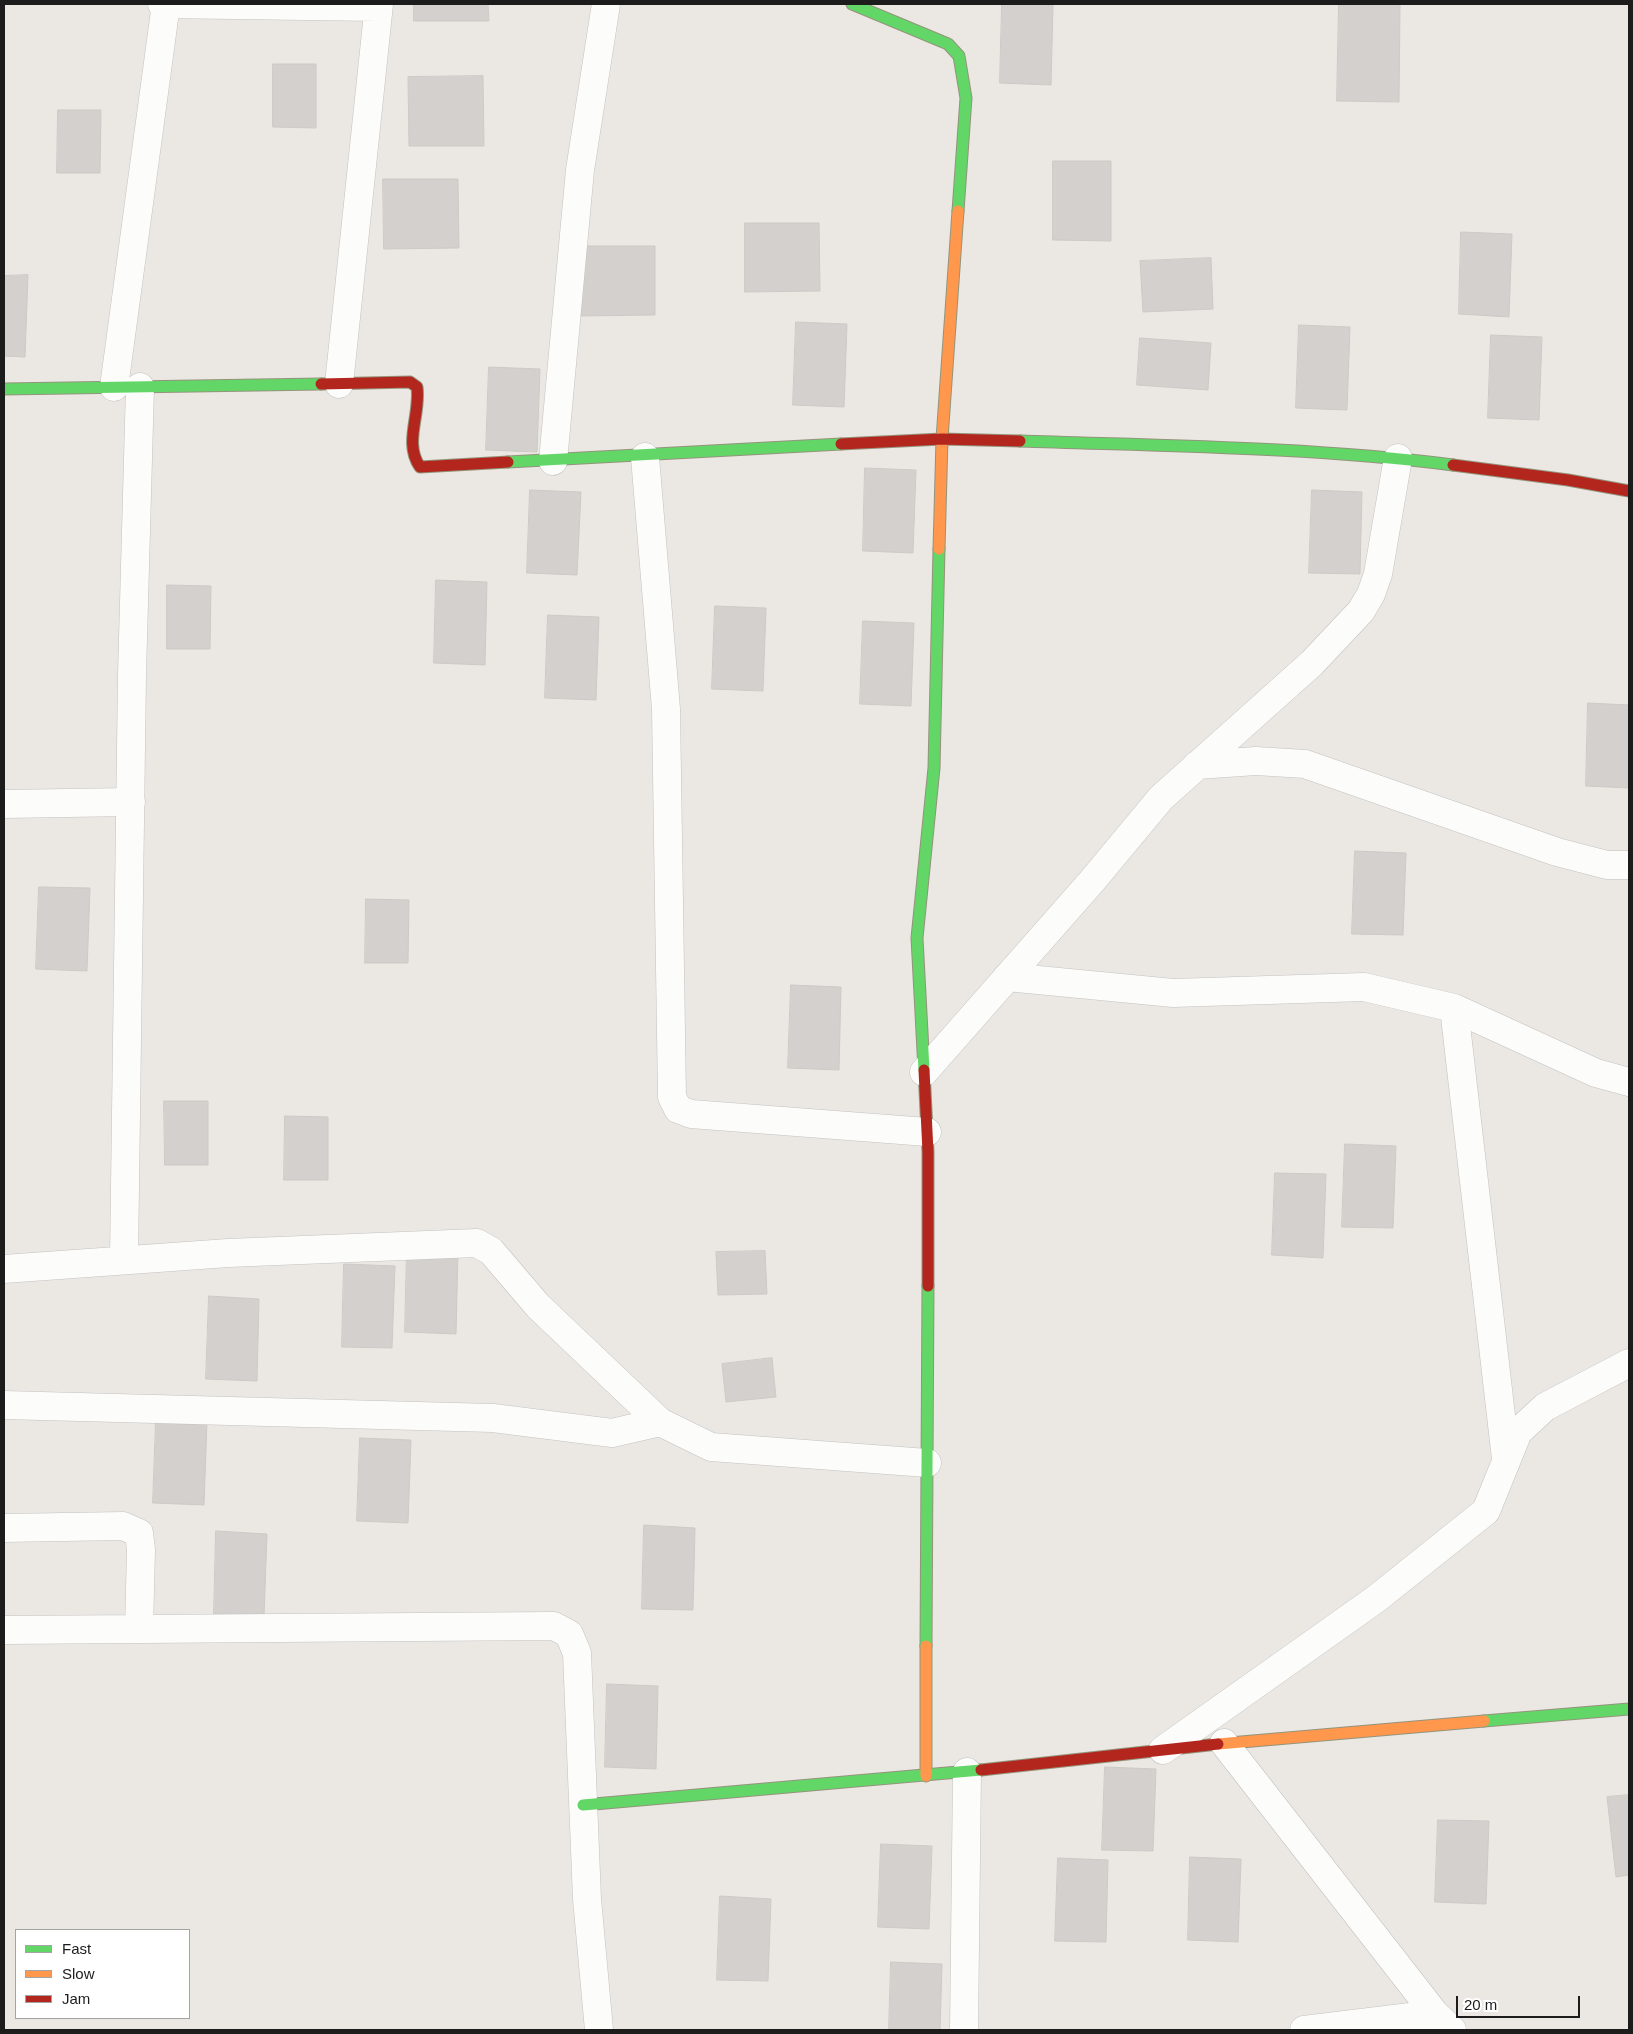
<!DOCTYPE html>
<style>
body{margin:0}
#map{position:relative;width:1633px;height:2034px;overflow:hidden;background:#ebe8e4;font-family:Helvetica,sans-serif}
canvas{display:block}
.frame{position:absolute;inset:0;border:5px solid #1c1c1c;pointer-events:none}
.legend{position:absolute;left:15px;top:1929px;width:175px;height:90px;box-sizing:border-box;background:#fff;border:1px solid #a4a4a4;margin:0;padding:6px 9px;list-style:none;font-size:15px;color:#1c1c1c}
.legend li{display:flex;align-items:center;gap:10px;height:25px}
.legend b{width:25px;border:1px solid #a4a4a4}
.scale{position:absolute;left:1456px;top:1996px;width:124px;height:22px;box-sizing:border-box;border:2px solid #1c1c1c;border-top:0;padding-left:6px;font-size:15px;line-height:18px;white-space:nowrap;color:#1c1c1c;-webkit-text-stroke:4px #fff;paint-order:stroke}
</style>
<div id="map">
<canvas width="1633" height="2034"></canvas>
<div class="frame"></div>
<ul class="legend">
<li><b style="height:6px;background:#63d668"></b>Fast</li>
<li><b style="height:6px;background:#ff974d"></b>Slow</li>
<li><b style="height:6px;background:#b3261e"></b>Jam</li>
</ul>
<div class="scale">20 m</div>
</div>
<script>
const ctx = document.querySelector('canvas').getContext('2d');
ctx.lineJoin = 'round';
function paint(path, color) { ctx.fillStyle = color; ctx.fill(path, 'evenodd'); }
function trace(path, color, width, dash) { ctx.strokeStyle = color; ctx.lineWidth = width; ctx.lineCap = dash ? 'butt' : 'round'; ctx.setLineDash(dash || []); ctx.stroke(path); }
const building = new Path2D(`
 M414,4H488L489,21H414Z
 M1002,4H1053L1051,85L1000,83Z
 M1339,4H1400L1399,102L1337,101Z
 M273,64H316V128L273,127Z
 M483,76L484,146H409L408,77Z
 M58,110H101L100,173H57Z
 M1053,161H1111V241L1053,240Z
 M383,179H458L459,248L384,249Z
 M745,223H819L820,291L745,292Z
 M1461,232L1512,234L1509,317L1459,314Z
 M580,246H655V315L581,316Z
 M1211,258L1213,309L1143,312L1140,261Z
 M28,275L25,357L4,356V276Z
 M796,322L847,324L844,407L793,405Z
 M1299,325L1350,327L1347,410L1296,408Z
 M1491,335L1542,337L1539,420L1488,418Z
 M1140,338L1211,343L1208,390L1137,385Z
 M489,367L540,369L537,452L486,450Z
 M865,468L916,470L913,553L863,551Z
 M530,490L581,492L577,575L527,573Z
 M1312,490L1362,492L1360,574L1309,573Z
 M436,580L487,582L485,665L434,663Z
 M167,585L211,586L210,649H167Z
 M715,606L766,608L763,691L712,689Z
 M548,615L599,617L596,700L545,698Z
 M863,621L914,623L911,706L860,704Z
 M1588,703L1629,705V788L1586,786Z
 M1355,851L1406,853L1403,935L1352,934Z
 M39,887L90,888L87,971L36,969Z
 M366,899L409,900L408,963H365Z
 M791,985L841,987L839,1070L788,1068Z
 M164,1101H208V1165H165Z
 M285,1116L328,1117V1180H284Z
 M1345,1144L1396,1146L1393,1228L1342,1227Z
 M1275,1173L1326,1174L1323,1258L1272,1255Z
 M407,1249L458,1251L456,1334L405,1332Z
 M765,1251L767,1294L718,1295L716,1252Z
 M344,1264L395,1266L392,1348L342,1347Z
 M209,1296L259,1299L257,1381L206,1379Z
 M772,1358L776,1397L726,1402L722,1364Z
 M156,1420L207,1421L204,1505L153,1503Z
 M360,1438L411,1440L408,1523L357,1521Z
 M644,1525L695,1528L693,1610L642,1609Z
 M216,1531L267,1534L264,1616L214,1614Z
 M607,1684L658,1686L656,1769L605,1767Z
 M1105,1767L1156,1769L1153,1851L1102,1850Z
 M1629,1795V1875L1616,1877L1607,1797Z
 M1438,1820L1489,1821L1486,1904L1435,1902Z
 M881,1844L932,1846L929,1929L878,1927Z
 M1190,1857L1241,1859L1238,1942L1188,1940Z
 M1058,1858L1108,1860L1106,1942L1055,1941Z
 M720,1896L771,1899L768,1981L717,1980Z
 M891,1962L942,1964L940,2030H889Z`);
const street = new Path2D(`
 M162,4L378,7
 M339,384L379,4
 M114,387L166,4
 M645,457L666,709L672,1097L678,1109L691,1114L927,1132
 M553,461L580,170L606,4
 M1197,765L1256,761L1305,764L1557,852L1607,865H1629
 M4,804L131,802
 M1007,977L1173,993L1364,987L1454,1008L1596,1073L1629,1082
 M1454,1008L1506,1459
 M924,1072L1092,881L1161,798L1312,663L1361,611L1371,594L1378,574L1398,458
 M124,1260L132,675L140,387
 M4,1269L228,1253L477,1243L491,1251L538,1306L660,1422L711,1447L927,1463
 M4,1405L493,1418L612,1433L660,1422
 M4,1528L123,1526L139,1533L141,1550L139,1629
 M4,1630L554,1626L569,1634L577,1653L587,1899L599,2030
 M1224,1743L1435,2014L1452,2030
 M1163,1750L1376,1599L1486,1511L1518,1432L1545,1407L1629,1363
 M964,2030L967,1772
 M1304,2030L1435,2014`);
const fast = new Path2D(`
 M852,4L948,44L959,56L966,98L958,211
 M4,389L321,384
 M1020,441C1164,446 1309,447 1453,465
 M508,462L841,444
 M924,1070L917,938L934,768L939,549
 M926,1646L928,1286
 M1484,1721L1629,1709
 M583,1805L981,1770`);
const slow = new Path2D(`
 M939,549L942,439L958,211
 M1218,1744L1484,1721
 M926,1776V1646`);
const jam = new Path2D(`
 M321,384L410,382L417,387C421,414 403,443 420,467L508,462
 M841,444L942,439L1020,441
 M1453,465L1568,480L1629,491
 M924,1070L928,1152V1286
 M981,1770L1218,1744`);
paint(building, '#d3d0cd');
trace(building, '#cec9c5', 1);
trace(street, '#c3c2c0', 29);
trace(fast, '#94947c', 13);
trace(slow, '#94947c', 13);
trace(jam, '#94947c', 13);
trace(street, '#fcfcfb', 28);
trace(fast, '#63d668', 11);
trace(slow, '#ff974d', 11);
trace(jam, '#b3261e', 11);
</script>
